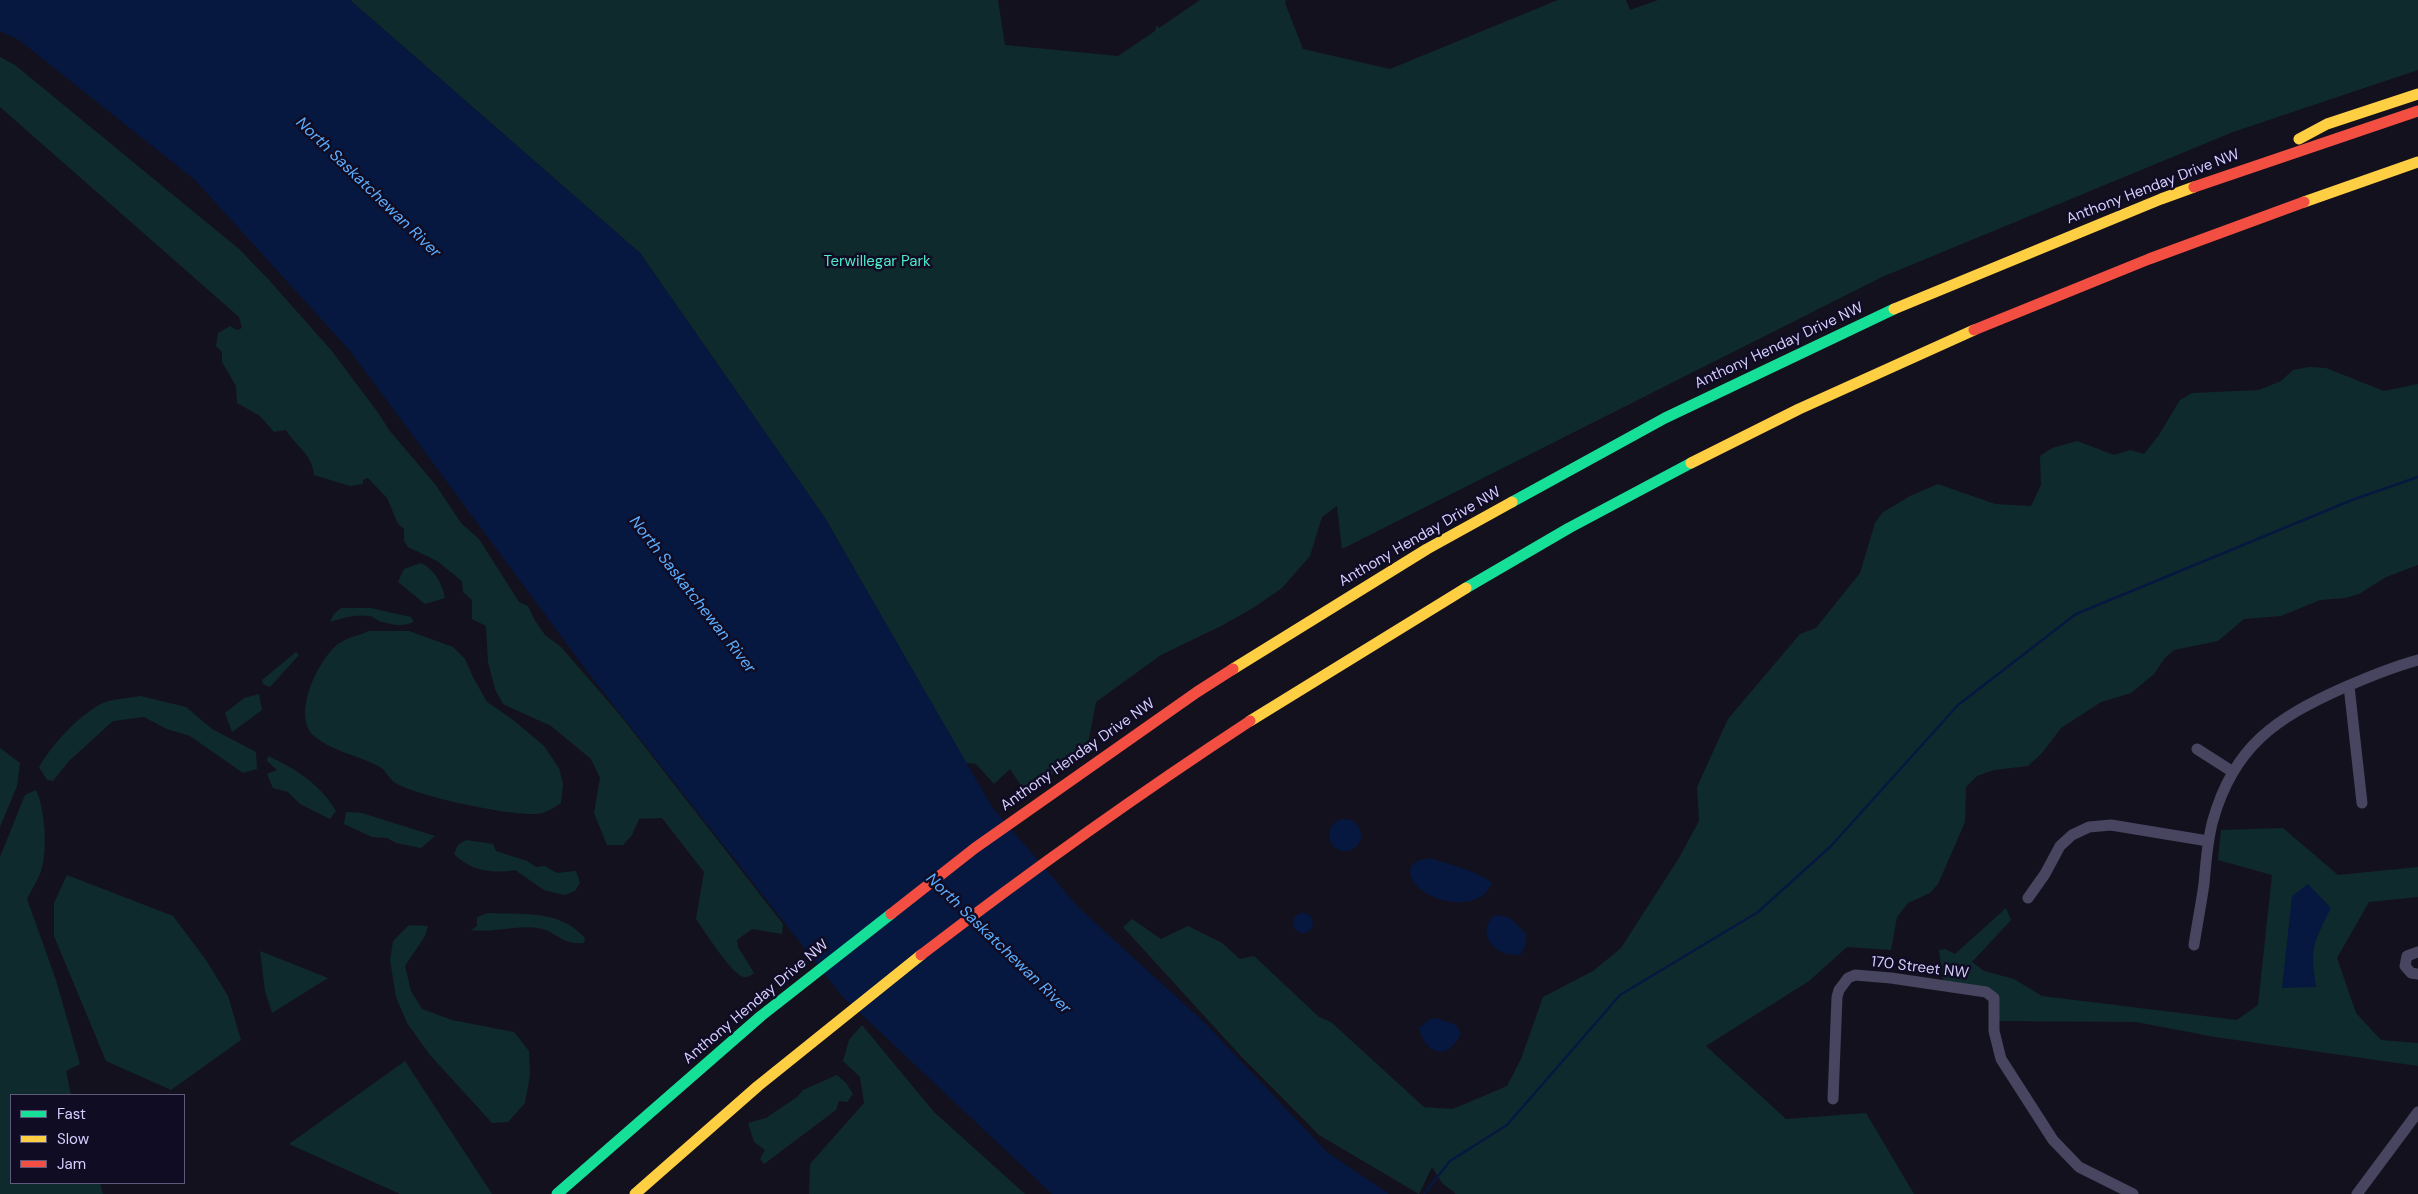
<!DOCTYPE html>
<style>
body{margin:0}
#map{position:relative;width:2418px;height:1194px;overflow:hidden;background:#14111e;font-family:"DM Sans",sans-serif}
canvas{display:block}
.legend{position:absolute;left:10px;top:1094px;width:175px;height:90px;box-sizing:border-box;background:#100c23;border:1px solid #5f5a7b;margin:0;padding:6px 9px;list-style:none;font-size:15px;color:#d5ceff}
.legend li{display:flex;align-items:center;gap:10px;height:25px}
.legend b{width:25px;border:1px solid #5f5a7b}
</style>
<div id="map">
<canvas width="2418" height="1194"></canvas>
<ul class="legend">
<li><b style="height:6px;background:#16e098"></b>Fast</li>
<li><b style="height:6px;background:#ffcf43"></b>Slow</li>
<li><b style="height:6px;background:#f24e42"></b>Jam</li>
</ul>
</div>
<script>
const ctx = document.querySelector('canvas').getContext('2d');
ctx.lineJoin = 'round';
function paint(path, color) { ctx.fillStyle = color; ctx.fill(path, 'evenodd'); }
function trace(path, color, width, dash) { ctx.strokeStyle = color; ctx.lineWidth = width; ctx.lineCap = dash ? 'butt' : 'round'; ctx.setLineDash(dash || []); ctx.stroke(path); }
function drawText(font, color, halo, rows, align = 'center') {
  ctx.font = font + ' "DM Sans",sans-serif'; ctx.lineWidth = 5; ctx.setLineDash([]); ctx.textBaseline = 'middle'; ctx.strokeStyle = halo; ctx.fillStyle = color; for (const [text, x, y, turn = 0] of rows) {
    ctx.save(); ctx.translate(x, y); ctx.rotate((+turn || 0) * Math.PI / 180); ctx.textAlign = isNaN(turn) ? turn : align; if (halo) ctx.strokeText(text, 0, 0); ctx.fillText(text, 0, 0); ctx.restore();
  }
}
const green = new Path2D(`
 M350,0H998L1005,45L1118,56L1155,31L1157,25L1159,28L1200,0H1286L1285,3L1303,49L1390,69L1558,0H1626L1630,10L1658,0H2418V70L2233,132L1882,277L1342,549L1337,506L1322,517L1310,556L1282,588L1253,608L1221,626L1161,655L1096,702L1087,749L1026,793L1010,769L994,784L976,764L966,763L825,518L640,253Z
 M0,57L15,65L239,249L269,280L331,350L379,414L389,430L435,484L461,523L479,539L519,602L528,606L534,619L545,635L561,647L620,715L783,924L782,934L752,929L737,940L738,947L754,973C751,975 748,978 744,977C732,975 704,930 696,919L704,872L662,818L639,819L632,835L623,845H607L594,813L600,778L591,759L551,726L503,704L495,689L488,662L486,626L472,619V600L463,592L462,581L437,561L408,547L404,541V529L398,524L387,498L368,478L363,480V484L350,486L314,475C312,453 296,447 286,430L274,432L260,416L237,403L236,386L222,362V352L216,346L218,333L230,326L237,330L242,328L239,317L0,107Z
 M2309,367L2326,368L2384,391L2418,384V565L2386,577L2359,594L2345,598L2320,600L2281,616L2244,619L2218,641L2174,650L2165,658L2154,674L2131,693L2101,702L2061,728L2042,753L2028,766L1994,770L1977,776L1966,787L1965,822L1938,884L1930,893L1908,903L1897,917L1891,950L1847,947L1809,981L1706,1046L1786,1119L1866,1113L1914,1194H1456L1442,1183L1432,1167L1419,1194L1319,1135L1239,1054L1123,927L1132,919L1161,939L1188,926L1222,943L1240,959L1254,956L1319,1017L1331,1022L1424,1107L1453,1109L1507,1086L1521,1059L1543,997L1593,971L1621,948L1679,858L1699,821L1697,787L1728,719L1800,634L1816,628L1860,573L1875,523L1882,513L1910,496L1938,484L1995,504L2031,506L2041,485L2040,456L2052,448L2077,441L2114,455L2130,450L2144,454L2159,435L2180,400L2192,393L2259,390L2281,381L2293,370Z
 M421,563C434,569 442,583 445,598L425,604L398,582L404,569Z
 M341,608H371L411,617L414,622C402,627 391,625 379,621C376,619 372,616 369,616C356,614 342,618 330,622L334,614Z
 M369,631H409L453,647L465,659L473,677L487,702L512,719L544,746L559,768L563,784L561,803C552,809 545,814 534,814C508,815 414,796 394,782C388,777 385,769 378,766C358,755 330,751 313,735C292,714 318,660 338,644C346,638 360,635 369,631Z
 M296,652L299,655L270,687L263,684L262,680Z
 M259,694L262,710L232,732L225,713L244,698Z
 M141,696L186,707L212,729L256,752L257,769L243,773L190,736L167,729L144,717L113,721L69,761L53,781L47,780L39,767C53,744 75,719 99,705C110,699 128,698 141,696Z
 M0,748L20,763L17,786L0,827Z
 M268,756C296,769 320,784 336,811L330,819L300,804L288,792L273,788L267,774L277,770L267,761Z
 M36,790C45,809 48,850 41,871C38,880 32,889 27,899L56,980L80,1064L66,1071L71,1095H11V1183H100L103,1194H0V857L25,795Z
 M346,812L362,813L435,836L421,848L396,843L387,838L372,837L344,824Z
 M2283,828L2338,875L2418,867V897L2369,902L2337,958L2356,1013L2381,1040L2418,1043V1066L2215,1037L2136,1022L1999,1021L1998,997L1943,981L1939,950L1945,949L1955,954L2006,908L2011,920L1972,962L1984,971L2014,979L2042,996L2237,1020L2258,1005L2272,875L2218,860L2221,830Z
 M466,840L493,844L496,851L527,861L536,867L545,866L557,873L576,871L580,883L575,891L564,895L544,890L515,870C492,874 471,871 454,854L458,845Z
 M67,875L173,916L206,960L228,996L241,1040L171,1090L106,1061L54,936V903Z
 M488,913C525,915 559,909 585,938L584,943C566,944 563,939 548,931C527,921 493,934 471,930L477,926V917Z
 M409,925L428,926L425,936L405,966L411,991L422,1009L452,1020L514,1032L529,1051L530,1075L525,1103L508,1122L492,1123L430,1055L407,1023L396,997L390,960L393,941Z
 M260,951L328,978L272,1013L265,991Z
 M862,1025L934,1112L1025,1194H809L810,1164L864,1103L860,1077L843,1061L849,1040Z
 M405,1061L492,1194H400L289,1144Z
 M837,1075L846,1083L853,1094L847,1102L839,1101L836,1110L764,1164L760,1159L765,1150L754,1142L748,1123L766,1118L797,1097L803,1090Z`);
const water = new Path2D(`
 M0,0H350L640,253L825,518L992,807L1080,909L1205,1023L1327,1152L1389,1194H1052L842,996L589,674L351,352L195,180L19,40L0,31Z
 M1329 835a16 16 0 1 1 32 0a16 16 0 1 1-32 0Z
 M1429,858C1446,863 1480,872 1492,883C1477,921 1402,896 1411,866L1417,861Z
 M2308,884L2331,908C2313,944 2310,947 2316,987L2282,988L2292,896Z
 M1293 923a10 10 0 1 1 20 0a10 10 0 1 1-20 0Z
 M1495,915L1509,917L1526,934V943L1521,954C1497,960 1473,932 1495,915Z
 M1436,1018L1456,1025L1461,1033C1449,1061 1426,1056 1419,1028L1430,1019Z`);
const stream = new Path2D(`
 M1424,1194L1450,1161L1507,1125L1620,995L1758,912L1831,846L1958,705L2076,614L2352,500L2418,477`);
const street = new Path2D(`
 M2349,686L2362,803
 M2197,749L2233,772
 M2028,898L2045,874L2060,846L2072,835L2089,827L2111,825L2208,841
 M2194,945C2197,925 2201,905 2204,884C2206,863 2207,841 2213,820C2234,746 2276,718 2343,688C2368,677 2392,667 2418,660
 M2418,952L2407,956L2405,966L2411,973L2418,974
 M1833,1099L1837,997L1839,990L1848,978L1855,975L1891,978L1986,992L1994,998V1031L2001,1059L2053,1140L2079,1167L2133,1194
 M2357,1194L2418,1112`);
const fast = new Path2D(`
 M1512,502L1665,418L1894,309
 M1466,588L1569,528L1691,463
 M557,1194L761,1016L891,914`);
const slow = new Path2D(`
 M2299,139L2327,124L2418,94
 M2304,202L2418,162
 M1894,309L2161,199L2194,187
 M1691,463L1799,409L1974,330
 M1233,669L1427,549L1512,502
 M1250,721L1466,588
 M635,1194L758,1086L921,955`);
const jam = new Path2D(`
 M2194,187L2418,111
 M1974,330L2149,259L2304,202
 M891,914L975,848L1197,692L1233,669
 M921,955C1028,873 1137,795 1250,721`);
const streetNames = [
 ["Anthony Henday Drive NW",2153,187,-21],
 ["Anthony Henday Drive NW",1779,346,-25],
 ["Anthony Henday Drive NW",1420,537,-30],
 ["Anthony Henday Drive NW",1078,755,-35],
 ["170 Street NW",1920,968,7],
 ["Anthony Henday Drive NW",756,1002,-40]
];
const parkNames = [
 ["Terwillegar Park",877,262]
];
const waterNames = [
 ["North Saskatchewan River",368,188,44],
 ["North Saskatchewan River",692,595,52],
 ["North Saskatchewan River",998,944,44]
];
paint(green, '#0f2a2c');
paint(water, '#061840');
trace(stream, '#061840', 2.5);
trace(street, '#47455f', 11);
trace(fast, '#16e098', 11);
trace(slow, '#ffcf43', 11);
trace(jam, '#f24e42', 11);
drawText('15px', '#d5ceff', '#100c23', streetNames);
drawText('15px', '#4feac9', '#100c23', parkNames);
drawText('italic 16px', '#5caeff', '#100c23', waterNames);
</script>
